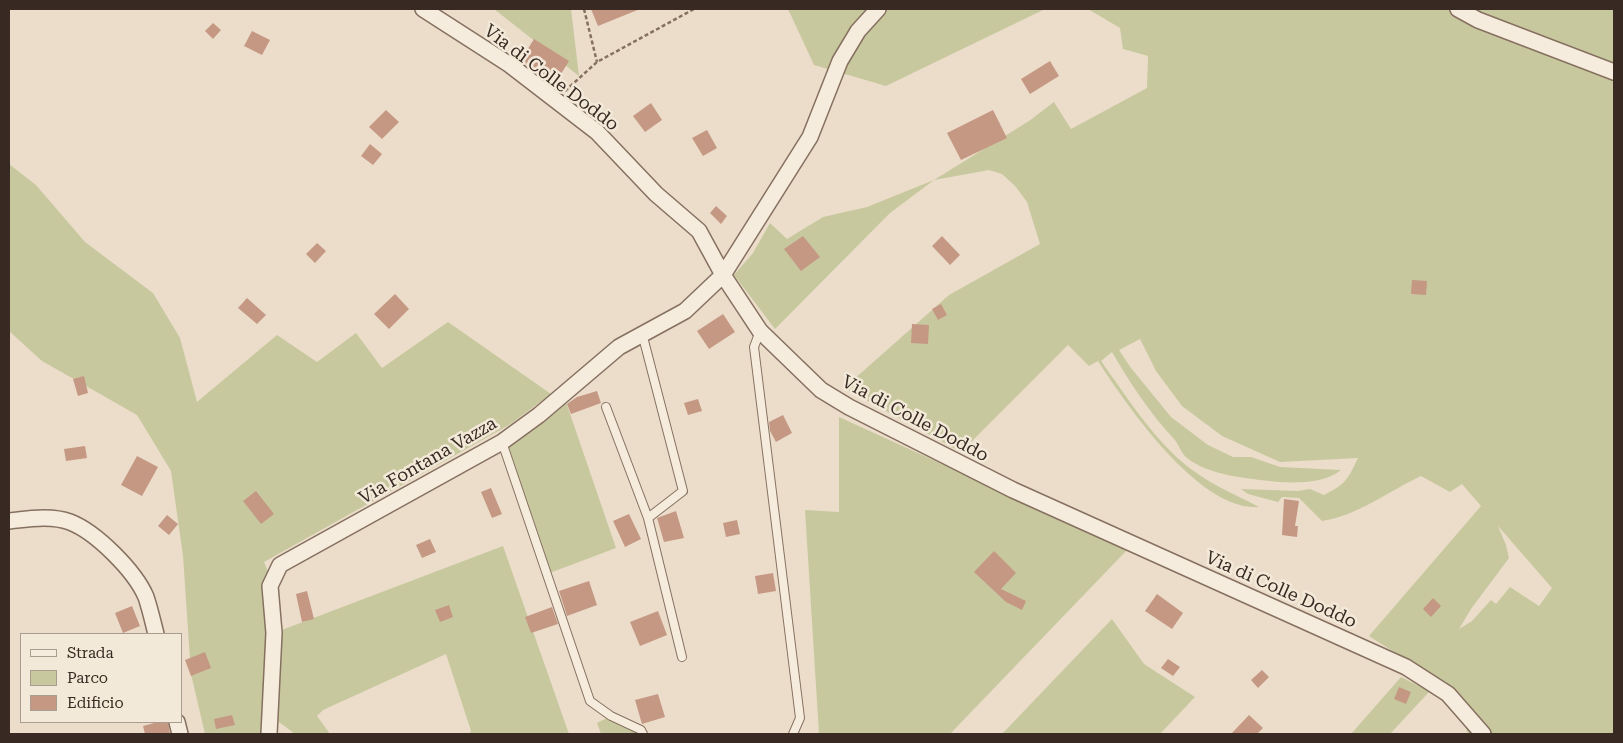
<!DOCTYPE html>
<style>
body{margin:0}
#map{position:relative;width:1623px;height:743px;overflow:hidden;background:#ebddca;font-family:"Roboto Serif",serif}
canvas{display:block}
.frame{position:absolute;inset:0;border:10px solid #382a22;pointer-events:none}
.legend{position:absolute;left:20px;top:633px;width:162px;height:90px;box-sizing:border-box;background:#f3e9d9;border:1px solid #a89d90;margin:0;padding:6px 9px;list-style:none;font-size:15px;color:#382a22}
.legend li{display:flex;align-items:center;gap:10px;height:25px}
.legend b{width:25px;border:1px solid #a89d90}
</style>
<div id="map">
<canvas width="1623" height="743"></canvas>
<div class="frame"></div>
<ul class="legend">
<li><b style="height:6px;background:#f6ecdd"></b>Strada</li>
<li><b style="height:14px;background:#c8c89f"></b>Parco</li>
<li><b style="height:14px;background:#c59884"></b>Edificio</li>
</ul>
</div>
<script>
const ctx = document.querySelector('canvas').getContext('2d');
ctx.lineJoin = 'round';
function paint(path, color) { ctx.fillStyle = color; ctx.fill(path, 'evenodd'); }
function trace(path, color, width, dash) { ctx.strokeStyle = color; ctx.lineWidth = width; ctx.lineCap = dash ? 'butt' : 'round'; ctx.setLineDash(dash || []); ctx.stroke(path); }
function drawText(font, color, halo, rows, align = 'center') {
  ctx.font = font + ' "Roboto Serif",serif'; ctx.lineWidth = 5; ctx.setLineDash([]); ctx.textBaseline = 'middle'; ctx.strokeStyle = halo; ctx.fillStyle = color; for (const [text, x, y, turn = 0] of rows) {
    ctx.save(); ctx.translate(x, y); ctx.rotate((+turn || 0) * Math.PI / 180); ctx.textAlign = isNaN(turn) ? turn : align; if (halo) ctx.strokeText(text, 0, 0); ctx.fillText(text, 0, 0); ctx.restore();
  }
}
const green = new Path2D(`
 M494,9H571L579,76Z
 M788,9H1045L886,86L814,65Z
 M1088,9H1614V734H1468L1464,723L1440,695H1433L1429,692L1390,734H1351L1401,677L1429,691L1427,684L1430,675L1369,636L1481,506L1462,484L1450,492L1421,476C1389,491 1357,516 1322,521L1299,498L1282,497L1278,502L1248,494L1241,489L1298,491L1310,489L1324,495C1346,484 1348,479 1358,458L1280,462L1222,436L1182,406L1156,371L1140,339L1119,350L1131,368L1171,417L1208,445L1233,457H1251L1280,467L1341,470C1325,483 1299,483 1279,482C1252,479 1209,476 1187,458C1181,453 1179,445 1174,439C1149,412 1130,383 1112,352L1101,361C1129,400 1158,447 1198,474C1218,488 1239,496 1259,507C1200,512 1127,406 1098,361L1089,366L1068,345L961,452L844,388L949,295L1040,244L1027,202L1016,187L1002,174L989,170L934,180L890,213L775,329L734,275L753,253L770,223L787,239L823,217L867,207L934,180L1029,121L1054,102L1071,129L1147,88L1148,56L1123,49L1120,28ZM1498,526L1552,588L1539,606L1510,587L1496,604L1491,600L1472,621L1459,629L1471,609L1509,558L1506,545Z
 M9,164L36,185L85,242L153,293L180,338L197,402L277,335L317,362L356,333L382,368L448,322L551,394L509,425L264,562L270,576L274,633L503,546L569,734H469L471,731L446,654L323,710L317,716L330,734H295L271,716L265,734H205L191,674L183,556L171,471L137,415L42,361L9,331Z
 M566,402L616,548L547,574L504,446Z
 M839,417L1128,549L950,734H819L805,510L839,512Z
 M1112,619L1144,664L1195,697L1160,734H1002Z
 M611,716L643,734H601L597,723Z`);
const building = new Path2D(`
 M591,9H640L598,26Z
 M213,23L221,30L213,39L205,31Z
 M252,31L270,40L262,55L244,46Z
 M534,39L569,61L556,82L521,60Z
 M1050,61L1059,76L1030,94L1021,79Z
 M651,103L662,120L645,132L633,116Z
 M386,110L399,122L382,139L369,127Z
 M993,110L1007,138L961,160L947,133Z
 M707,130L717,148L703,156L692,138Z
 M370,144L382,154L373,165L361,156Z
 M716,206L727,216L721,224L710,213Z
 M803,236L820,257L801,271L784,249Z
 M942,236L960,255L950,265L932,246Z
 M317,243L326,251L315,263L306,254Z
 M1412,280L1427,281L1426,295L1411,294Z
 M395,294L409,309L389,329L374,314Z
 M247,298L266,315L257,324L238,308Z
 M941,304L947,315L938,320L932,309Z
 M723,314L735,332L709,349L697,331Z
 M912,324L929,325L928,344L911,343Z
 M84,376L88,393L78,396L73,379Z
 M597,391L601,403L571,414L567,404L577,397Z
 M698,399L702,411L688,415L684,403Z
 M783,415L792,433L776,442L770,431L769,422Z
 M85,446L87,458L66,461L64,449Z
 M137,456L158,467L142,496L121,485Z
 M491,488L502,514L492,518L481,492Z
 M256,491L274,514L261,524L243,501Z
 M1284,499L1299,501L1295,526H1298L1297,537L1282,535Z
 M676,511L684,538L664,542L657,518Z
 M629,514L641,539L625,547L613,521Z
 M167,515L178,524L169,535L158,526Z
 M737,520L740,534L726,537L723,523Z
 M430,539L436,552L422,558L416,545Z
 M994,551L1016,573L1001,589L1026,601L1022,610L1006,602L974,572Z
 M773,573L776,591L758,594L755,576Z
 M589,581L597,605L567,616L559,591Z
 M307,591L314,619L302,622L296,594Z
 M1157,594L1183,613L1172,629L1145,611Z
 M1433,598L1441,606L1431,617L1423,609Z
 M449,605L453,617L440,622L435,610Z
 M132,606L140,626L123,633L115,613Z
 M552,607L558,624L531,633L525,617Z
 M658,611L667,635L640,646L630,622Z
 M205,652L211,668L191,676L185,660Z
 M1168,659L1180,667L1173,676L1161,668Z
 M1262,670L1269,677L1258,688L1251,680Z
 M1399,687L1411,692L1406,704L1394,699Z
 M658,694L665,717L642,724L635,700Z
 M232,715L235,725L216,729L214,719Z
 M1249,715L1263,728L1257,734H1231Z
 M158,722H168L170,734H145L143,726Z`);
const path = new Path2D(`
 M584,9L597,62
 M565,91L597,62L694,9`);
const lane = new Path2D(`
 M760,331L754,347L800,718L793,734
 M642,333L683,491L648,518
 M606,407L648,518L682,657
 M502,442L590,701L611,716L641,730L643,734`);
const street = new Path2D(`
 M423,9L510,65L597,132L656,194L699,231L723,275L760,331L821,390L849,407L1013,490L1406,667L1448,694L1483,734
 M1458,9L1478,20L1614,72
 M9,521C28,519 51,515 70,522C96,532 135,571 146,597C150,609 153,622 156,634
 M177,722L180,734
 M269,734L274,633L270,586L280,565L502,442L539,415L619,347L685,311L723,275L810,137L840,61L858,31L878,9`);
const streetNames = [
 ["Via di Colle Doddo",551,78,37],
 ["Via di Colle Doddo",915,419,28],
 ["Via Fontana Vazza",428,461,-30],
 ["Via di Colle Doddo",1281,590,24]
];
paint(green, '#c8c89f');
paint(building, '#c59884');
trace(lane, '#867060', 10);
trace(street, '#867060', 18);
trace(path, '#867060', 2.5, [4, 2.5]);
trace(lane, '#f6ecdd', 8);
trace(street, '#f6ecdd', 15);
drawText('18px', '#382a22', '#f3e9d9', streetNames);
</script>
